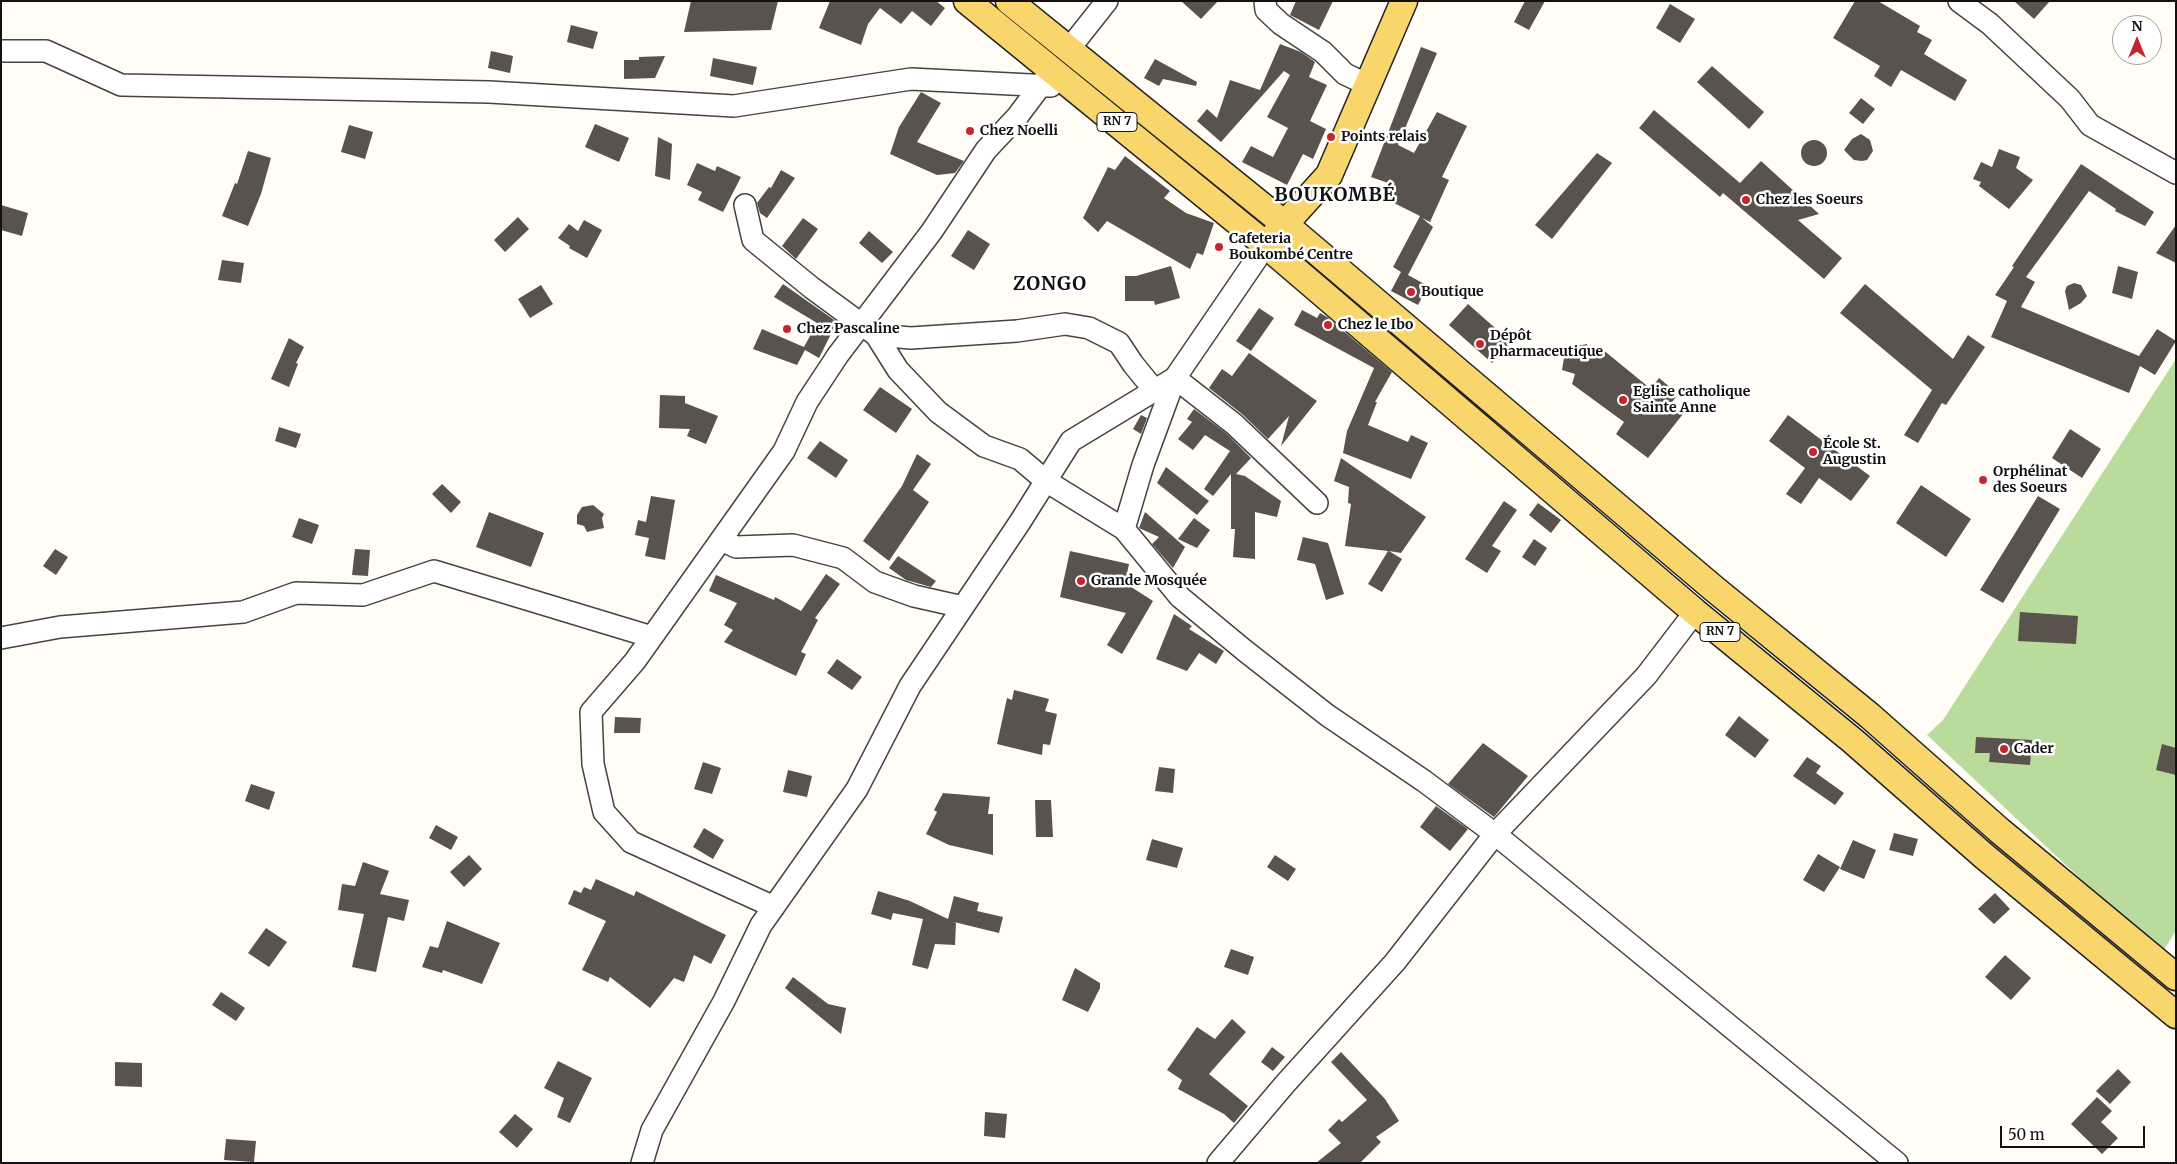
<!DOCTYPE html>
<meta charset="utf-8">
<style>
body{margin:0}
#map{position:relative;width:2177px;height:1164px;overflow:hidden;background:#fffdf5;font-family:Merriweather,serif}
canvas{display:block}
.frame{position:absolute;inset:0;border:2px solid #111;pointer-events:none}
.north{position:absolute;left:2112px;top:15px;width:50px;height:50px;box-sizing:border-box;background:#fff;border:1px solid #a0a0a0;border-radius:50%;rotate:0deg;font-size:14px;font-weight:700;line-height:20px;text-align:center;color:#111}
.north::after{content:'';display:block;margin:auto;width:18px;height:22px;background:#c4262e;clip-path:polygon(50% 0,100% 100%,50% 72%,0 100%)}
.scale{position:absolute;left:2000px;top:1126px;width:145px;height:22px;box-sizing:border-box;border:2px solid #111;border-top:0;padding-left:6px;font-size:15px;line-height:18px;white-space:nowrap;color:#111;-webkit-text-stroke:4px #fff;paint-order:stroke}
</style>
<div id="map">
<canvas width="2177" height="1164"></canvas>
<div class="frame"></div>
<div class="north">N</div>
<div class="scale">50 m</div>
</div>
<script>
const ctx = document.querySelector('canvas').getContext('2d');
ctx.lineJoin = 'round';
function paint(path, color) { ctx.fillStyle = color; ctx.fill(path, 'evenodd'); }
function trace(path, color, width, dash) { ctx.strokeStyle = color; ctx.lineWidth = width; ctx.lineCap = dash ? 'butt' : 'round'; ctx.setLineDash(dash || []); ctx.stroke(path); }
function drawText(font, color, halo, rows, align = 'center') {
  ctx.font = font + ' Merriweather,serif'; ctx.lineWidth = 5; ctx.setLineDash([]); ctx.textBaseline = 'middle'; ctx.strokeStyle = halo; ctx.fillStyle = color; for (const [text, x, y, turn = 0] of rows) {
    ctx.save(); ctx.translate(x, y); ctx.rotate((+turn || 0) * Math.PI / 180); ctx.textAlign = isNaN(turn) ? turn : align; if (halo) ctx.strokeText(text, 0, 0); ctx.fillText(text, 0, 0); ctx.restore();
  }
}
const forest = new Path2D(`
 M2176,359V931L2161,954L1927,735L1943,720Z`);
const building = new Path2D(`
 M691,1H778L771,30L684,32Z
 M830,1H936L945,8L931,26L912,11L901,24L880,8L868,24L861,45L819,28Z
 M1181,1H1218L1201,19Z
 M1296,1H1333L1319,30L1290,15Z
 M1525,1H1545L1529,30L1514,22Z
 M1855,1H1878L1920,26L1917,32L1932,40L1924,54L1967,80L1955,101L1901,70L1891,87L1874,76L1880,66L1833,38Z
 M2014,1H2050L2034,19Z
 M1670,4L1695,19L1680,43L1656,28Z
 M571,25L598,32L593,49L567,42Z
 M1280,44L1301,52L1315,62L1309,77L1327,85L1310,121L1326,129L1313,159L1303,154L1287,185L1242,162L1251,146L1273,157L1288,128L1267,117L1290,75L1284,71L1221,142L1197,121L1207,109L1217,118L1230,80L1260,90Z
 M1421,47L1437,53L1398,145L1414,153L1437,112L1467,126L1442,177L1449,180L1430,222L1422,218L1433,227L1408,275L1428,286L1418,305L1391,291L1401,272L1393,267L1420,216L1382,197L1388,183L1371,177Z
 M491,51L513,56L510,73L488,68Z
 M665,56L655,78L624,79V60H639V57Z
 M713,58L757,67L753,85L710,76Z
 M1155,59L1197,82L1196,86L1163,79L1159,86L1144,78Z
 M1712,66L1764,112L1749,129L1697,82Z
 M921,92L941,103L917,142L964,161L955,173L937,175L890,154L899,127Z
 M1861,98L1875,109L1863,124L1849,113Z
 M1654,110L1740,183L1761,161L1819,214L1798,220L1842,258L1824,279L1723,193L1720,197L1639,128Z
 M595,124L629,138L619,162L585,147Z
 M349,125L373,132L365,159L341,152Z
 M1861,134L1870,140L1873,151L1867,160L1862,161L1854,160L1844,150L1852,139Z
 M658,137L672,144L670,180L655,176Z
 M1801 153a13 13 0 1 1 26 0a13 13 0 1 1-26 0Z
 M1999,149L2020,157L2016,168L2033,180L2009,209L1979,186L1981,182L1973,179L1981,162L1992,167Z
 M248,151L271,158L261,194L248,226L222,216L235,183L237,184Z
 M1597,153L1612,163L1552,239L1535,225Z
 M1125,156L1170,191L1164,198L1186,213L1214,223L1203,255L1197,253L1190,269L1107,221L1098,232L1083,218L1108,167L1115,170Z
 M697,163L715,171L717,166L741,177L723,212L698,200L702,192L687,185Z
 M2081,164L2154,212L2145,226L2115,211L2116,209L2089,191L2026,277L2035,282L2021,307L2139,356L2157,329L2176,341L2155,375L2140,366L2129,393L1991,337L2007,301L1995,295L2014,267L2012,266Z
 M781,170L795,178L767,218L760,213L757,203L769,187L771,188Z
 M1,205L28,213L22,236L1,230Z
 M518,217L529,229L505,252L494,240Z
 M803,218L818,229L796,259L782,246Z
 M584,220L602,230L587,258L569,248L570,246L558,238L569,224L578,231Z
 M2176,225V263L2156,253Z
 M968,230L990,244L974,270L951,256Z
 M869,231L893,252L882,263L859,243Z
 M222,260L244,263L241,283L218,280Z
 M1171,266L1180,298L1155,305L1154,301H1125V276H1136Z
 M2118,266L2138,272L2132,299L2112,293Z
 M2074,283L2081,285L2087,296L2081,303L2069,310L2065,291L2067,286Z
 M783,284L837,322L819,358L805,350L797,365L753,349L762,329L804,347L817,323L774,297Z
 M1865,284L1953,359L1968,335L1985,347L1946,405L1942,403L1918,443L1904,435L1932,390L1840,313Z
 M541,285L553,304L530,318L518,299Z
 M1468,304L1511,342L1492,363L1449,325Z
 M1259,308L1274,318L1251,351L1236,341Z
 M1302,310L1317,318L1320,313L1327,317L1392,372L1375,402H1377L1368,425L1408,442L1411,435L1428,443L1411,479L1343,453L1347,431L1374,368L1294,325Z
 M289,338L304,347L296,363L298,364L289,387L271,379Z
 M1587,344L1591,357L1602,349L1651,389L1659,378L1678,394L1670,405L1683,414L1648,458L1616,434L1624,422L1572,384L1575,374L1562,370L1564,358L1569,351L1577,346Z
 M1249,353L1317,401L1281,446L1289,416L1268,439L1242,414L1209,388L1222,369L1232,376Z
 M880,387L912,409L896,433L863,410Z
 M660,395L685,396V403L718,416L706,444L687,436L690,429L659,428Z
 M1194,409L1226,433L1251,458L1236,474L1245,476L1281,501L1277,517L1255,512V559L1233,557L1235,529H1231V474L1213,496L1204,489L1230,451L1205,435L1193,450L1178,439L1192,422L1187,419Z
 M1141,415L1147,418L1141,434L1133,429Z
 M1788,415L1870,476L1851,501L1819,478L1801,504L1786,494L1805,468L1769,441Z
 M279,427L301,434L296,448L275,441Z
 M2070,429L2101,449L2082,478L2052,458Z
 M820,441L848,460L836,478L807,458Z
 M917,454L931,464L913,490L929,502L889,561L863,541L902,486Z
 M1341,458L1426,517L1401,553L1389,551L1402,559L1382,592L1368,584L1388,551L1345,546L1351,504L1348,503L1349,487L1334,481Z
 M1166,467L1209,501L1197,515L1157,483Z
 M442,484L461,502L451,513L432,494Z
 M1921,485L1971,519L1946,557L1896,523Z
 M651,496L675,500L665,560L645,556L649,538L635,535L638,520L646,522Z
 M2038,496L2060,509L2003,603L1980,590Z
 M1504,501L1517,510L1492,546L1501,551L1487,573L1465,559Z
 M1538,503L1561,520L1551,533L1529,515Z
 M593,505L604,514L602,518L604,528L587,532L584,526L577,524V515L582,507Z
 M489,512L544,533L531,567L476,547Z
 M1145,512L1185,547L1173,568L1152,544L1159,537L1139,528Z
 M299,518L319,525L312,544L292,537Z
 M1194,518L1210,530L1197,548L1178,539Z
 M1303,537L1328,543L1344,594L1326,600L1315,564L1297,560Z
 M1534,539L1547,548L1535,566L1522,557Z
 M55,549L68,557L56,575L43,566Z
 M355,549L370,550L368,576L352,575Z
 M1070,551L1129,564L1125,583L1153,601L1122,654L1107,645L1126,613L1060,597Z
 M898,556L936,581L931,587L906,580L889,568Z
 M826,574L840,584L815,618L818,620L801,652L806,654L796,676L724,642L733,630L724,625L737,603L709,591L716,575L774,600L775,597L801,611Z
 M2020,612L2078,616L2076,644L2018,641Z
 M1174,614L1192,626L1189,629L1224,651L1216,664L1199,653L1187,671L1156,659Z
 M837,659L862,677L852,690L827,673Z
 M1014,690L1049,699L1045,711L1057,714L1050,745L1043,744L1042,755L997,744L1007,698L1012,700Z
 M1739,716L1769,740L1755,758L1725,735Z
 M615,717L641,718L640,733H614Z
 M1976,737L2032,740L2030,765L1989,762L1990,753H1975Z
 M1483,743L1528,776L1494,817L1448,784Z
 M2162,744L2176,748V775L2156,770Z
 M1807,757L1821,766L1816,773L1844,793L1835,805L1793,776Z
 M703,762L721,768L712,794L694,789Z
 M1159,767L1175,769L1173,793L1155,791Z
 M788,770L812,776L807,797L783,792Z
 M251,784L275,792L269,810L245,801Z
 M943,793L990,797L988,814H993V855L949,845L926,834L937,812L934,810Z
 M1035,800H1051L1053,837H1036Z
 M1436,806L1468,829L1450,851L1420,827Z
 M436,825L458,837L451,850L429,838Z
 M704,828L724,840L713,859L693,847Z
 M1894,833L1918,839L1913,856L1889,850Z
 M1152,839L1183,848L1177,868L1146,860Z
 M1853,840L1876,850L1864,879L1840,869Z
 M1818,854L1840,867L1824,892L1803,880Z
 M469,855L482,869L464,887L450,872Z
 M1275,855L1296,869L1288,881L1267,867Z
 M363,862L389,871L380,894L409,900L404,921L388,917L376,972L352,967L364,914L338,910L342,884L355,886Z
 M596,879L634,896L636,891L726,935L711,964L694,955L684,982L674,978L650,1008L610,977L608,982L582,970L606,921L568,904L574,890L581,893L584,887L591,890Z
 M878,891L910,901L948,919L954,896L979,903L977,911L1003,917L999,933L954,922L956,923L955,945L935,944L928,969L912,965L923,919L893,913L891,920L871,914Z
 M1995,893L2010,909L1994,924L1978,909Z
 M447,921L500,943L482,984L443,970L442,973L422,967L430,946L438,948Z
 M266,928L287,942L269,967L248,953Z
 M1231,949L1254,957L1248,975L1224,967Z
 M2005,955L2031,978L2011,1000L1985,977Z
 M1075,968L1100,983V988L1088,1012L1062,1000Z
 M793,977L828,1004L846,1008L841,1034L785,988Z
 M221,992L245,1008L236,1021L212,1005Z
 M1232,1019L1246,1032L1209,1074L1248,1106L1234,1123L1224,1114L1178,1089L1182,1080L1167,1070L1197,1027L1215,1039Z
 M1272,1047L1285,1057L1273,1071L1261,1062Z
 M1341,1052L1385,1099L1399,1121L1376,1137L1381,1142L1360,1163H1316L1341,1143L1328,1130L1339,1119L1342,1122L1367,1100L1331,1062Z
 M558,1061L592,1078L570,1123L557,1117L564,1098L544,1088Z
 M115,1062L142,1063V1087L115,1086Z
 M2118,1069L2131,1082L2110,1104L2096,1091Z
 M2097,1097L2112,1111L2101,1122L2118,1138L2102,1154L2071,1124Z
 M985,1112L1007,1114L1005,1138L984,1136Z
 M515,1114L533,1129L517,1148L499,1132Z
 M226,1139L256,1141L254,1162L224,1160Z`);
const minor = new Path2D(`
 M1265,1L1266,10L1281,24L1323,52L1345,74L1368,85
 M1959,1L1990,24L2070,99L2090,125L2176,173
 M1069,49L1107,1
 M1,51H46L121,85L489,92L734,106L911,79L1051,86
 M745,205L753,240L812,288L876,335L911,338L1017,331L1065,324L1089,328L1119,343L1133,364L1155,391
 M876,335L898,370L938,412L984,446L1020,459L1046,481L1124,529L1180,597L1244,650L1327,715L1424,781L1495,834L1897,1163
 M1124,529L1143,465L1175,378L1234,424L1317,503
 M721,540L736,547L793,545L843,558L875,582L914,596L963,607
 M1,638L60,627L243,612L296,593L363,595L434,571L652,637
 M774,907L631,842L604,812L593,764L591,712L635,661L784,451L807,402L838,355L932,231L986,150L1017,117L1053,69
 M642,1163L652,1130L724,1001L761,925L857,789L910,686L1020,522L1071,441L1175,378L1266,245
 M1218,1163L1285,1084L1395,962L1495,834L1646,676L1695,612`);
const major = new Path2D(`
 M967,1L1266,245L1695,612L1853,741L1984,856L2176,1015
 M1009,1L1282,222L1712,587L1870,716L2000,831L2176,977
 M1273,237L1329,175L1404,1`);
const markers = [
 [970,131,5,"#c4262e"],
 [1331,137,5,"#c4262e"],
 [1746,200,5,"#c4262e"],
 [1219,247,5,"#c4262e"],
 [1411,292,5,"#c4262e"],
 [1328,325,5,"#c4262e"],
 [787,329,5,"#c4262e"],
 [1480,344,5,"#c4262e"],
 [1623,400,5,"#c4262e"],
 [1813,452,5,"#c4262e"],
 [1983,480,5,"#c4262e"],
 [1081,581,5,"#c4262e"],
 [2004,749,5,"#c4262e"]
];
const shields = [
 [1117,122,40],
 [1720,632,40]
];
const shieldNames = [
 ["RN 7",1117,122],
 ["RN 7",1720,632]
];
const poiNames = [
 ["Chez Noelli",980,131],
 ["Points relais",1341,137],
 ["Chez les Soeurs",1756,200],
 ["Cafeteria",1229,239],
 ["Boukombé Centre",1229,255],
 ["Boutique",1421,292],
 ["Chez le Ibo",1338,325],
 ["Chez Pascaline",797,329],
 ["Dépôt",1490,336],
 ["pharmaceutique",1490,352],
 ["Eglise catholique",1633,392],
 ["Sainte Anne",1633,408],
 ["École St.",1823,444],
 ["Augustin",1823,460],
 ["Orphélinat",1993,472],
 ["des Soeurs",1993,488],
 ["Grande Mosquée",1091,581],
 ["Cader",2014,749]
];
const districtNames = [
 ["BOUKOMBÉ",1335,196],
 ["ZONGO",1050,285]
];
paint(forest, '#b9dc9c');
paint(building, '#5a524d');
trace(minor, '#444', 24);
trace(major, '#222', 29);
trace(minor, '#fff', 21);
trace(major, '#f9d66b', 26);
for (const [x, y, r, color] of markers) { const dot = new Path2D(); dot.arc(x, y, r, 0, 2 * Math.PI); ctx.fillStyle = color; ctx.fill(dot); trace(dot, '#fff', 2); }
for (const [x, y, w] of shields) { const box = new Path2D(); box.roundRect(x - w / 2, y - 9.5, w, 19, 4); ctx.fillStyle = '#fff'; ctx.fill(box); trace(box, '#111', 1); }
drawText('bold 12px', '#111', null, shieldNames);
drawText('bold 14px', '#111', '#fff', poiNames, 'left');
ctx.letterSpacing = '1px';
drawText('bold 19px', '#111', '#fff', districtNames);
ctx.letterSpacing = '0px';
</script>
